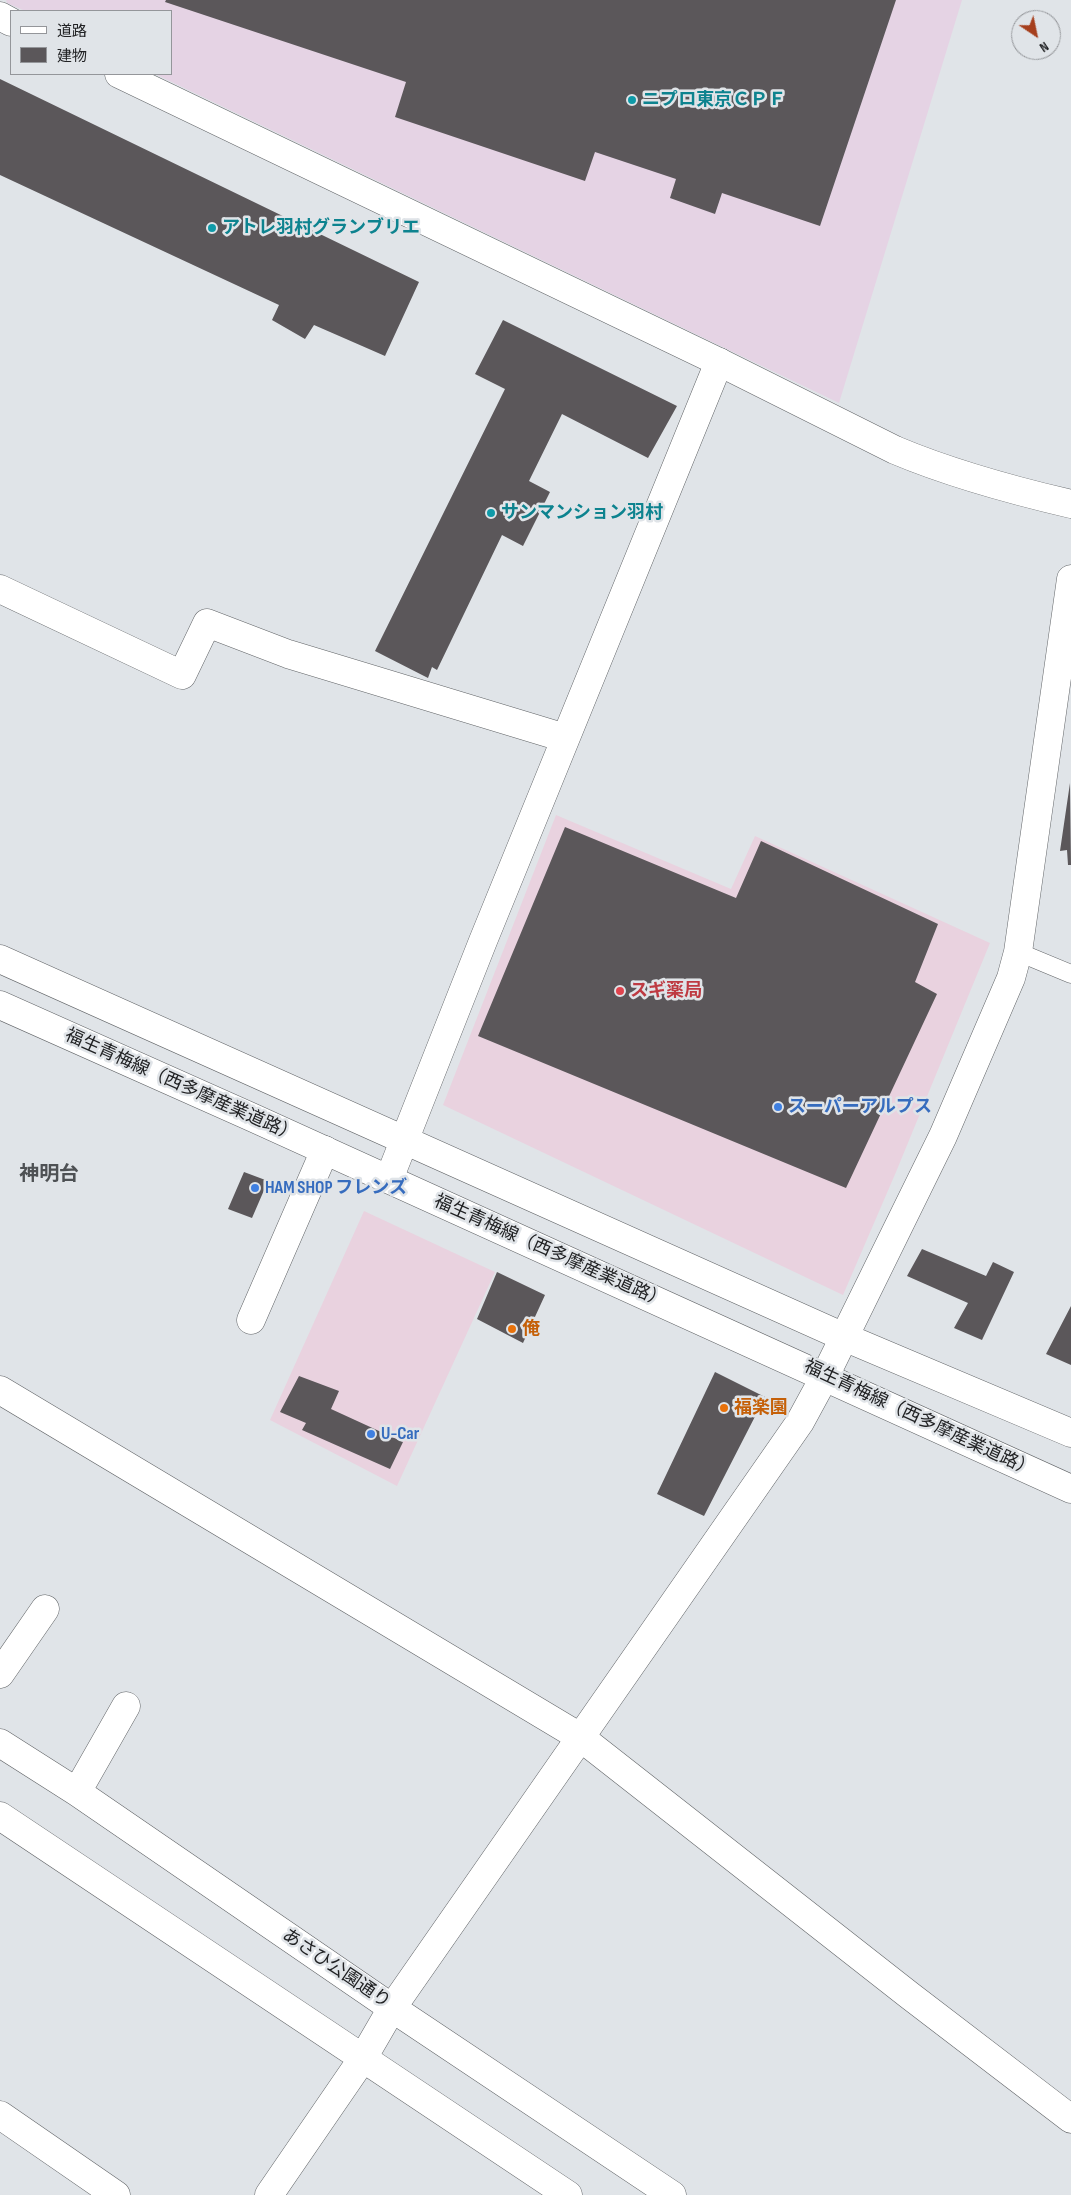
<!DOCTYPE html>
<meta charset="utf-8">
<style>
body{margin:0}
#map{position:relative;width:1071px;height:2195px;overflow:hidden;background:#e0e4e8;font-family:"Sofia Sans Condensed","Noto Sans JP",sans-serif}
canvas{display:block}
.legend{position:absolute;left:10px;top:10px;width:162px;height:65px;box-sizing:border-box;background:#e0e4e8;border:1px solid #94969a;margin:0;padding:6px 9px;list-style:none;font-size:15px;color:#212224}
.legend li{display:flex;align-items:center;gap:10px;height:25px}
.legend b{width:25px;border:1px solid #94969a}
.north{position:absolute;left:1011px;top:10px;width:50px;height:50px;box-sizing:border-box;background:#e0e4e8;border:1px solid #94969a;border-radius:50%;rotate:146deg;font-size:14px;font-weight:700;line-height:20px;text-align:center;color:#212224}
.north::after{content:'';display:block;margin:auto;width:18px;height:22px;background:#a63f1d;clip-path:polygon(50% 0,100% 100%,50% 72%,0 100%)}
</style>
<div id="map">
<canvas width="1071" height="2195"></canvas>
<ul class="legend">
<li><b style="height:6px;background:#fff"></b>道路</li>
<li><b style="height:14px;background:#5b575a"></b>建物</li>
</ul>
<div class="north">N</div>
</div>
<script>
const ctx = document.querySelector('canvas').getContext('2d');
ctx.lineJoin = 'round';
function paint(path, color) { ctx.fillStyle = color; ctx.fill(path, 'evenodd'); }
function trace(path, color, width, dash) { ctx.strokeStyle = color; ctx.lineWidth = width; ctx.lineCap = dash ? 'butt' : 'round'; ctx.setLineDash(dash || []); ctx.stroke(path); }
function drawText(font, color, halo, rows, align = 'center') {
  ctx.font = font + ' "Sofia Sans Condensed","Noto Sans JP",sans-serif'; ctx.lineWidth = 5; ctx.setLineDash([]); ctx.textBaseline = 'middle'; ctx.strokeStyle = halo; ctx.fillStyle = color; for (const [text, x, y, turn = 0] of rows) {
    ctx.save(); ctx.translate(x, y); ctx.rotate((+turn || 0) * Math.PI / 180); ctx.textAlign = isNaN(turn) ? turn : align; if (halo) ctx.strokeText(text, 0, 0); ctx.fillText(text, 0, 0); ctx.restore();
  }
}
const commercial = new Path2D(`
 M556,815L731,889L755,836L990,943L896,1172L843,1295L443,1105Z
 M364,1211L495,1272L397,1486L270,1420Z`);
const industrial = new Path2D(`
 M6,0H962L839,403L155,74H171V11H25L7,3Z`);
const building = new Path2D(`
 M166,0H896L820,226L722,193L715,214L670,198L676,179L595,152L585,181L395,117L406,82L165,2Z
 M0,79L419,282L385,356L314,325L305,339L272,320L279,305L0,175Z
 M503,320L677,406L648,458L562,414L529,481L550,492L523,546L502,535L437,670L432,667L428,678L375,651L505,389L475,374Z
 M1070,783L1071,865H1068L1067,850L1060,851Z
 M565,827L736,898L761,841L938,924L915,982L937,994L846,1188L478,1036Z
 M244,1172L268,1181L252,1218L228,1209Z
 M922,1249L986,1276L993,1262L1014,1272L982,1340L954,1328L968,1303L907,1276Z
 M497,1272L545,1295L523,1343L477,1319Z
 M1071,1306V1365L1046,1354Z
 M715,1372L765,1397L704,1516L657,1494Z
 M299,1376L339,1391L331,1409L403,1442L390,1469L302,1430L306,1423L280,1412Z`);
const service = new Path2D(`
 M1018,952L1071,974`);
const minor = new Path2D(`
 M0,589L182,675L207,623L288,654L565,738
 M389,1179L483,941L719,362
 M251,1320L325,1150
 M0,1674L45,1609
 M0,1743L77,1792L392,2008L672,2195
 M77,1792L126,1706
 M0,1816L568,2195
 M0,2115L116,2195
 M269,2195L363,2058L392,2008L800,1422L825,1376L943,1136L1011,978L1018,952L1071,579`);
const tertiary = new Path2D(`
 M0,16L11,22
 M119,74L719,362L895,450C952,474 1011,490 1071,504
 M0,1390L580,1737L909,1995L1071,2119`);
const secondary = new Path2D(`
 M0,959L844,1337L1071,1433
 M0,1005C358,1164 715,1325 1071,1489`);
const markers = [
 [632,100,5,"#0f9aa8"],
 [212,228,5,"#0f9aa8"],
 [491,513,5,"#0f9aa8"],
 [620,991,5,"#e0444e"],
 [778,1107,5,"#3f7fe0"],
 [255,1188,5,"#3f7fe0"],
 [512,1329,5,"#e8710a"],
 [724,1408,5,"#e8710a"],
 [371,1434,5,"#3f7fe0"]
];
const cultureNames = [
 ["ニプロ東京ＣＰＦ",642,100],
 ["アトレ羽村グランブリエ",222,228],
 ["サンマンション羽村",501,513]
];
const healthNames = [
 ["スギ薬局",630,991]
];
const streetNames = [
 ["福生青梅線（西多摩産業道路）",181,1086,24],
 ["福生青梅線（西多摩産業道路）",550,1252,24],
 ["福生青梅線（西多摩産業道路）",919,1419,25],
 ["あさひ公園通り",336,1969,34]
];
const shopNames = [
 ["スーパーアルプス",788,1107],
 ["HAM SHOP フレンズ",265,1188],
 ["U-Car",381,1434]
];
const foodNames = [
 ["俺",522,1329],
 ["福楽園",734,1408]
];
const quarterNames = [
 ["神明台",49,1175]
];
paint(commercial, '#e9d2df');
paint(industrial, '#e5d3e4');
paint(building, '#5b575a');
trace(service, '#616467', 19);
trace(minor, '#616467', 29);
trace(tertiary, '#616467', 29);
trace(secondary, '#616467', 29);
trace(service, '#fff', 18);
trace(minor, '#fff', 28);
trace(tertiary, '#fff', 28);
trace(secondary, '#fff', 28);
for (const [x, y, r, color] of markers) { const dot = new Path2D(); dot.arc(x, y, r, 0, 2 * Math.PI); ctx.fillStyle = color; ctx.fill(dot); trace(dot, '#e0e4e8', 2); }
drawText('bold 18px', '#0d838f', '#e0e4e8', cultureNames, 'left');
drawText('bold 18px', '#be3a42', '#e0e4e8', healthNames, 'left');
drawText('18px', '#212224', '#e0e4e8', streetNames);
drawText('bold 18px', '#366cbe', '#e0e4e8', shopNames, 'left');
drawText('bold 18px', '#c56008', '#e0e4e8', foodNames, 'left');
drawText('bold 20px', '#4e5154', '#e0e4e8', quarterNames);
</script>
